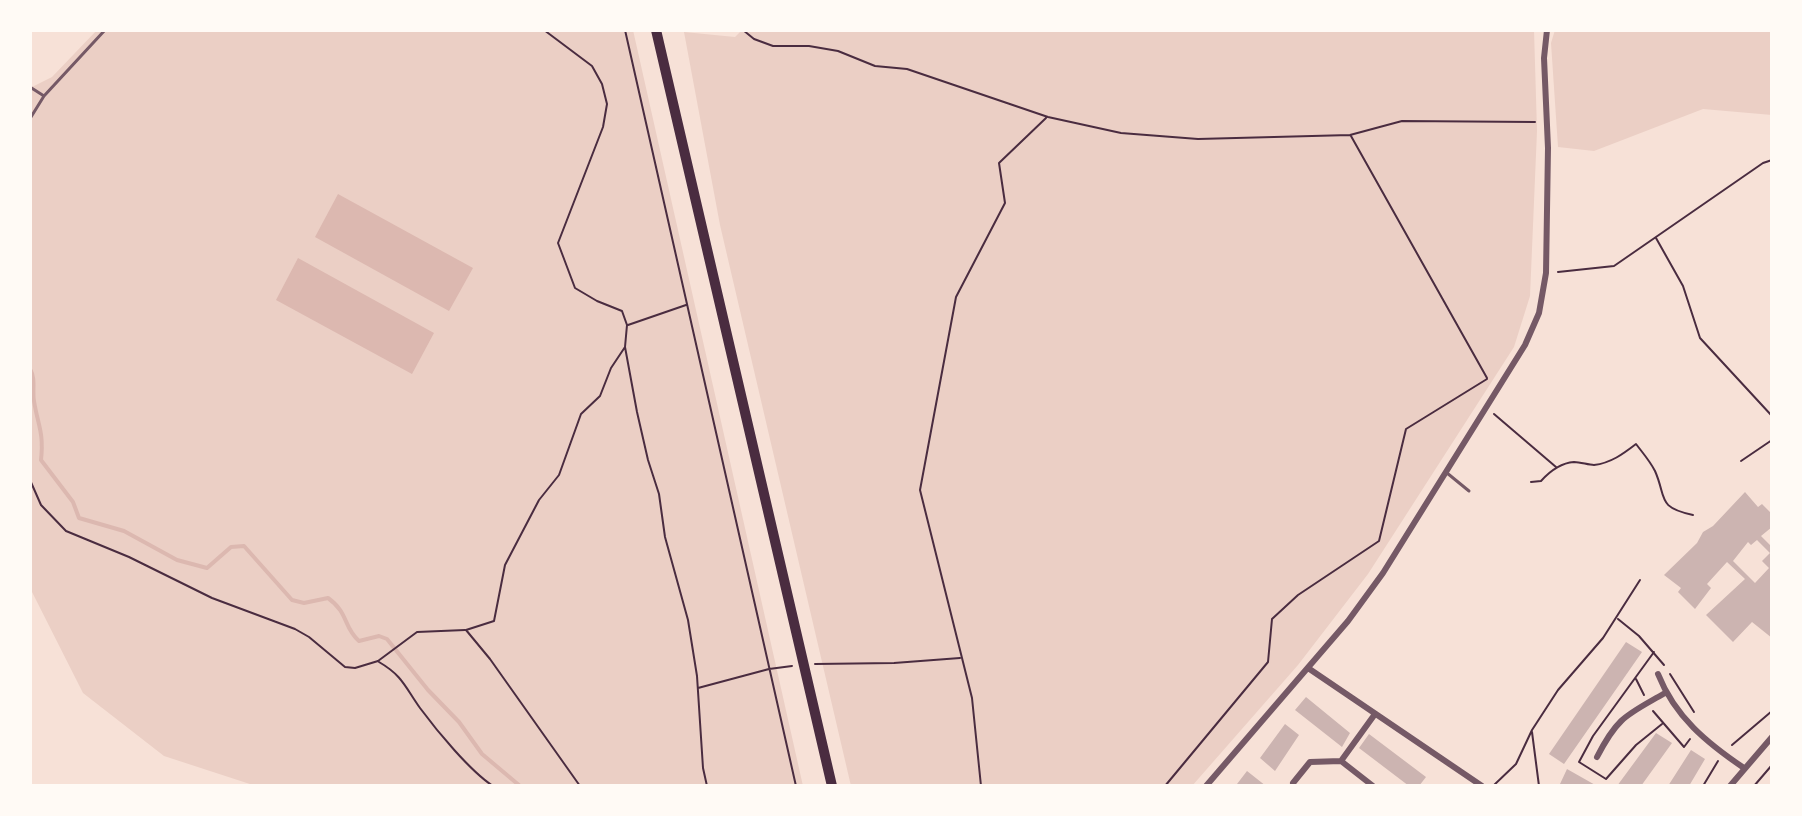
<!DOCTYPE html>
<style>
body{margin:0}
#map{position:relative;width:1802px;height:816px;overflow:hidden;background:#f7e1d7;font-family:"Source Sans 3",sans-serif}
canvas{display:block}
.frame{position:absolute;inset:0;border:32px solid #fffaf5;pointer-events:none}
</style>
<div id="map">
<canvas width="1802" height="816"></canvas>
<div class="frame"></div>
</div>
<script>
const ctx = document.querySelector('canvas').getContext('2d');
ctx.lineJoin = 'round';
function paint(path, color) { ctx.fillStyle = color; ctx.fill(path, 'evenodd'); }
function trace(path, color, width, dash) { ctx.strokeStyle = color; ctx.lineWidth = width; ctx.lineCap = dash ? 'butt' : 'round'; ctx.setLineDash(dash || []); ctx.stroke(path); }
const green = new Path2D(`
 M97,30H633L803,786H256L164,756L83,693L30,588V88L52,77Z
 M742,30H1534L1537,131L1530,296L1514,347L1368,574L1298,665L1192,786H851L720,225L684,32L735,37Z
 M1555,30H1772V115L1703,109L1594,151L1558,147L1551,43Z`);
const water = new Path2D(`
 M338,194L473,268L449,311L315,237Z
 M298,258L434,333L412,374L276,300Z`);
const stream = new Path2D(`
 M30,369C36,379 32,390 34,401C38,426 44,432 41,460L73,502L79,518L124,531L177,560L207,568L231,547L244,546L292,600L304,603L328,598C349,613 343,627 359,641L379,636L387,639L428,690L459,722L482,754L520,786`);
const building = new Path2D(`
 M1745,492L1758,507L1762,504L1772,514V527L1761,536L1772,547V638L1752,622L1733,642L1706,615L1745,579L1727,562L1707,584L1711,588L1695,609L1678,592L1681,588L1664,575L1697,543L1703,532L1713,526ZM1757,540L1770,553L1762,561L1769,568L1755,583L1733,561L1748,542L1751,545Z
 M1626,642L1642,652L1564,764L1549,754Z
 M1306,697L1350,733L1342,747L1295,710Z
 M1285,724L1299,735L1275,771L1260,758Z
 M1656,733L1672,743L1641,786H1617Z
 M1369,734L1426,777L1419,786H1409L1359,748Z
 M1691,750L1705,759L1689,786H1668Z
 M1567,769L1597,786H1563L1560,784Z
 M1247,771L1266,786L1237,784Z`);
const path = new Path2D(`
 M544,30L592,66L602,84L607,104L603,127L558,243L575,288L597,301L622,311L627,325L625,347L637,412L648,460L659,494L665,537L688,620L697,676L703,768L707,786
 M625,30L796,786
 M743,30L754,39L773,46H809L838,51L875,66L907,69L1048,117L1121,133L1198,139L1350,135L1402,121L1535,122
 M1351,136L1487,378
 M1656,238L1683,286L1700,338L1772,416
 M1558,272L1614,266L1763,163L1772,160
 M628,325L686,305
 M1494,414L1556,467
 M1741,461L1772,440
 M30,480L41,505L66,531L129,557L212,598L295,629L309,637L345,667L355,668L378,661L417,632L465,630
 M1531,482L1541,481C1550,471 1560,463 1574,462C1581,462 1588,465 1594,465C1611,463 1623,454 1636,444C1642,452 1650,461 1655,471C1667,498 1656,507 1693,515
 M1618,619L1639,636L1664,665
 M1654,652L1593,736L1579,762L1606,779L1636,745L1662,724
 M379,662C403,676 405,687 420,708C437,731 470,771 493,786
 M815,664L894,663L960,658
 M1670,674L1694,712
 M1636,679L1644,695
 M698,688L769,669L792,666
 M1653,711L1684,747L1690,739
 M1532,732L1539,786
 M1732,745L1772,711
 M580,786L490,659L466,630L494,621L505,565L539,500L559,475L581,414L600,396L611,368L625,347
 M981,786L972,698L920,490L956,297L1005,203L999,163L1046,118
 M1165,786L1268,662L1272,619L1298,595L1379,541L1406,429L1487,379
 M1493,786L1516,764L1532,730L1558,690L1603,638L1640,580
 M1703,786L1718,761
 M1754,786L1772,765`);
const service = new Path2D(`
 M30,87L44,96
 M31,117L44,96L105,30
 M1447,473L1469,491`);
const minor = new Path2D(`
 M1308,668L1482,786
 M1658,674C1675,717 1707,743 1744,768
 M1597,757C1618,716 1627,715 1665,693
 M1341,761L1375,714
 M1293,783L1310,762L1341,761L1373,786
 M1206,786L1348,621L1383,573L1525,345L1539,313L1546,273L1548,148L1544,58L1547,30
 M1730,786L1772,737`);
const primary = new Path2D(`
 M656,30L832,786`);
paint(green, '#ebcfc5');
paint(water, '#dcb8b0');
trace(stream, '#dcb8b0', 4);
paint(building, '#ccb4b1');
trace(path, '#4a2c40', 2);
trace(service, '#755966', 3);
trace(minor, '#755966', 6);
trace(primary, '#4a2c40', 10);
</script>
